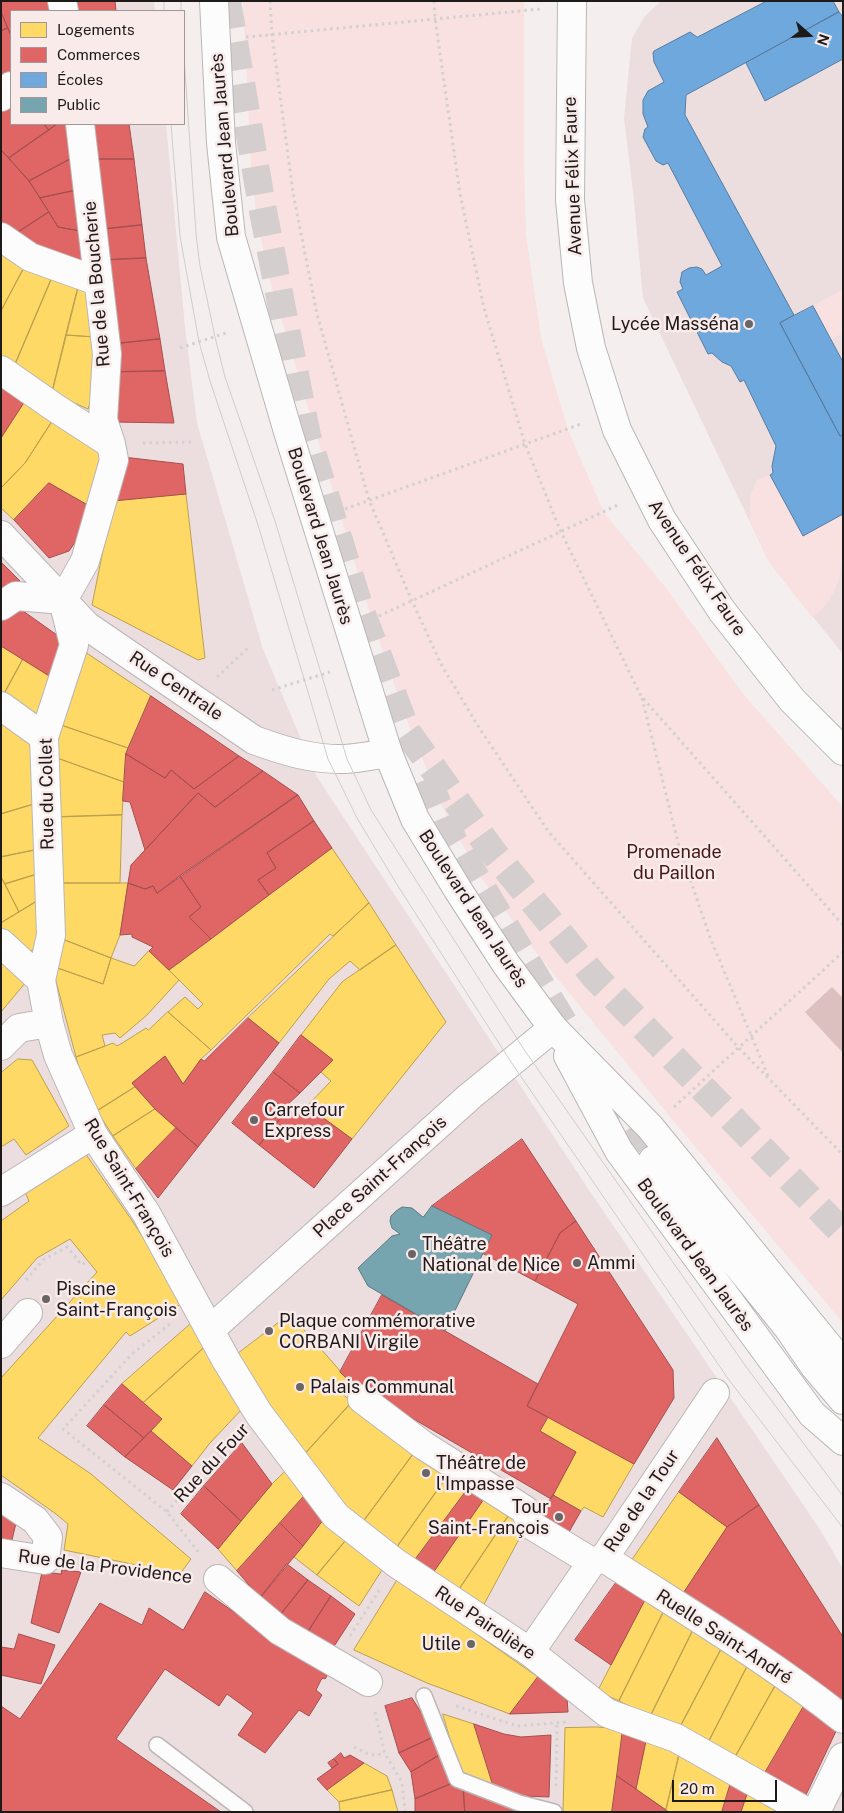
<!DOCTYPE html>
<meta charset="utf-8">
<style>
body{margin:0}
#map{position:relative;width:844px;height:1813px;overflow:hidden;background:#f4eeee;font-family:"Public Sans",sans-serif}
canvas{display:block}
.frame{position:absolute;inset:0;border:2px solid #1f1a1a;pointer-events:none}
.legend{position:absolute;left:10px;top:10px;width:175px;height:115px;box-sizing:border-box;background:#f8ebea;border:1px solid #a19797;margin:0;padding:6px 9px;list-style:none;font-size:15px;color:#1f1a1a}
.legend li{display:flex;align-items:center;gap:10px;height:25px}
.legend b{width:25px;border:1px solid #a19797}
.north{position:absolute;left:784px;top:10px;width:50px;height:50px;-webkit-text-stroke:4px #f8ebea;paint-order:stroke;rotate:109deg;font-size:14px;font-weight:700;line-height:20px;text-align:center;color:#1f1a1a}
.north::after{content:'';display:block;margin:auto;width:18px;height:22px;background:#1f1a1a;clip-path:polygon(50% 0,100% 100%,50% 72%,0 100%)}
.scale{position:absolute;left:672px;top:1780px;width:105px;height:22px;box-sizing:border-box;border:2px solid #1f1a1a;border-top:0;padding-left:6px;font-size:15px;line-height:18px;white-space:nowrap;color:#1f1a1a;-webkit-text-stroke:4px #f8ebea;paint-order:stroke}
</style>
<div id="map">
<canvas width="844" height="1813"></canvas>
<div class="frame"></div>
<ul class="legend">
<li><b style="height:14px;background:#ffd966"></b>Logements</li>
<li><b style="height:14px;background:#e06666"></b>Commerces</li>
<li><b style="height:14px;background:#6fa8dc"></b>Écoles</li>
<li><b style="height:14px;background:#76a5af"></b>Public</li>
</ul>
<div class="north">N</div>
<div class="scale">20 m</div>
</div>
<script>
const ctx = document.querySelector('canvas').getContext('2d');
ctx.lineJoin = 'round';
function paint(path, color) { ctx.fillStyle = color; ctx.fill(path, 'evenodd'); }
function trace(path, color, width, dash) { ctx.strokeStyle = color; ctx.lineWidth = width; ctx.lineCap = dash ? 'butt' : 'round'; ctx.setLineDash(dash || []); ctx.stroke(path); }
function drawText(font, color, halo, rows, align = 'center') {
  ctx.font = font + ' "Public Sans",sans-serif'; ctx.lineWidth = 5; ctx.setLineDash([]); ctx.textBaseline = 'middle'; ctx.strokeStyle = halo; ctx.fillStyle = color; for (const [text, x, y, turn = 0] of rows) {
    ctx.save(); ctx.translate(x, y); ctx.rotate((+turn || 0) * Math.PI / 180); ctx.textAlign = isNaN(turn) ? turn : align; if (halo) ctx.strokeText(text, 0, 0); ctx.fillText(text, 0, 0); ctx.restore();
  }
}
const built = new Path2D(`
 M1,1H154L155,11H11V124H166L185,327L197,423L263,649L317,777L587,1187L821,1531L843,1569V1812H1Z
 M661,1H843V654L769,562L643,298L633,191L624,118L632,38L645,16Z`);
const green = new Path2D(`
 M243,1H524V164L526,235L541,338L568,430L604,513L666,588L744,695L843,807V1323L667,1113L535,951L478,873L443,808L410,729L372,620L269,278L257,219L251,166Z
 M843,289V333L831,340L813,306Z
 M770,475L803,535L840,516L843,521C843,559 844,596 812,617L769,562L750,521V496L757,480Z`);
const water = new Path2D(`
 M832,987L843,998V1053L805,1012Z`);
const homes = new Path2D(`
 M1,248L26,264L1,311Z
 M26,264L54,273L14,367L1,359V311Z
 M54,273L79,284L52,393L14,367Z
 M79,284L91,289L95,337L66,335Z
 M66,335L95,337L91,400L88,409L52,393Z
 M27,398L55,417L25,463L1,488V438Z
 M55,417L102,450L91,507L49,483L14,520L1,508V488L25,463Z
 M186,494L205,658L198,660L92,605L113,501Z
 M1,646L23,659L3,696L1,695Z
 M82,650L151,696L128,748L58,724Z
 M23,659L51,677L35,719L3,696Z
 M5,721L35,749L38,803L1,814V726Z
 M58,724L128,748L126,754L124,782L57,758Z
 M57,758L124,782L122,815L58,817Z
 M38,803L40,849L1,857V814Z
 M122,815L120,883H60L58,817Z
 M332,848L369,903L333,936L330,934L211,1050L168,1012L185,997L198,1009L203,1004L169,970Z
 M40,849L41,873L5,884L1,877V857Z
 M41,873L42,898L19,912L5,884Z
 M1,877L19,912L1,923Z
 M60,883H128L120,935L111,958L57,937Z
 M42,898L44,936L28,955L1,930V923Z
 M369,903L396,945L360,970L350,961L329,979L279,1043L248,1018Z
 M57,937L111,958L103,984L52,966Z
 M396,945L446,1022L352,1139L307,1106L331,1081L321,1072L333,1060L301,1035L342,982Z
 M149,951L179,980L147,1015L120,1038L115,1033L102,1035L105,1046L76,1057L52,966L103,984L111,958L134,966Z
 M1,959L26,982L1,1012Z
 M168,1012L211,1050L201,1059L183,1084L165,1056L132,1083L135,1087L97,1111L83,1082L76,1057L113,1043L117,1046L124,1042L146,1028L148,1030Z
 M18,1059L32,1060L69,1126L26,1155L14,1139L1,1147V1073Z
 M135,1087L155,1109L113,1136L97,1111Z
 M155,1109L176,1128L136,1169L113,1136Z
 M85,1153L133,1222L184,1302L130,1336L126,1332L38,1438L91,1474L191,1559L180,1574L64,1550L68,1524L56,1514L1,1475V1378L97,1272L70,1239L37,1258L1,1300V1221L29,1201L25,1192Z
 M290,1314L350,1382L340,1392L352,1402L303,1456L235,1356Z
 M194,1321L208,1344L143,1403L122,1384Z
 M208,1344L243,1408L210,1443L192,1466L151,1431L162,1419L143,1403Z
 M352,1402L414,1453L363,1522L339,1502L303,1456Z
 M548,1417L634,1464L603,1517L584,1507L581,1511L553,1495L576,1452L540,1431Z
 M414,1453L449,1474L397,1547L363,1522Z
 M289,1468L306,1494L237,1571L218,1549L272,1484Z
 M449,1474L470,1486L415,1560L397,1547Z
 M679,1492L727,1527L680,1598L630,1563Z
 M486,1496L511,1512L458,1591L433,1573Z
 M511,1512L525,1528L482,1608L458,1591Z
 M324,1519L347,1539L317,1575L294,1557Z
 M347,1539L382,1570L359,1606L317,1575Z
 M398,1579L538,1677L510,1714L427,1683L354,1650Z
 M646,1598L666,1607L619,1701L598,1691Z
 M666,1607L696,1624L650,1717L619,1701Z
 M696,1624L726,1640L678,1731L650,1717Z
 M726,1640L751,1659L707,1745L678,1731Z
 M751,1659L779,1679L734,1759L707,1745Z
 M779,1679L804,1706L763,1776L734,1759Z
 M443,1714L474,1724L494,1788L460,1772Z
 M596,1727L623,1729L612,1812H563L565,1728Z
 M647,1736L680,1751L666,1810L636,1789Z
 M680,1751L732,1779L722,1812H669L666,1810Z
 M364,1763L387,1776L392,1790L339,1802L327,1790Z
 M749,1788L791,1812H741Z
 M392,1790L398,1812H340L339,1802Z`);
const shops = new Path2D(`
 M1,1H52L54,11H11V36L1,12Z
 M77,1H115L116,11H78Z
 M1,12L8,28L1,31Z
 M8,28L11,36V75L1,85V31Z
 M11,98V124H44L49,130L9,158L1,150V110Z
 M44,124H57L49,130Z
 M57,124H73L78,155L29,181L9,158Z
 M91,124H129L134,159H96Z
 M1,150L29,181L49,212L12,236L1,230Z
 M78,155L82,189L40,198L29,181Z
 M96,159H134L142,225L105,229Z
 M82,189L86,232L58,227L40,198Z
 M49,212L58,227L86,232L91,272L12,236Z
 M142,225L146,258L106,260L105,229Z
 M146,258L160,339L113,344L106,260Z
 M160,339L165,371L114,372L113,344Z
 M165,371L174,423L113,422L114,372Z
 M1,381L27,398L1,438Z
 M123,457L183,464L186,494L113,501Z
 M49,483L91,507L81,534L69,551L49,558L14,520Z
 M1,562L20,581L1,594Z
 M16,606L64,640L51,677L1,646V617Z
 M151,696L204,732L239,756L194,789L171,770L165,778L126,754Z
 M126,754L165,778L171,770L194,789L239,756L263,771L215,807L198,793L145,850L130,802L123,801Z
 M263,771L298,795L157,893L153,886L145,889L128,883L131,865L198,793L215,807Z
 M298,795L314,821L267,853L276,868L258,880L269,895L211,939L189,917L201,907L180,876Z
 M314,821L332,848L269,895L258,880L276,868L267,853Z
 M180,876L201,907L189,917L211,939L169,970L149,951L153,947L132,937V934L120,935L128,883L145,889L153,886L157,893Z
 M248,1018L279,1043L198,1147L155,1109L132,1083L165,1056L183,1084L201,1059L204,1061Z
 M301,1035L333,1060L300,1093L273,1072Z
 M273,1072L300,1093L285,1107L288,1109L259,1145L232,1123Z
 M307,1106L352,1139L314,1188L259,1145L288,1109L296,1116Z
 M176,1128L198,1147L158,1198L136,1169Z
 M522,1139L576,1221L560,1233L535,1281L482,1253L492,1235L432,1206Z
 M576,1221L673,1370L674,1398L634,1464L527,1406L578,1304L535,1281L560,1233Z
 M382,1295L538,1384L527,1406L548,1417L540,1431L576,1452L551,1499L350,1382L340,1372Z
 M122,1384L162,1419L144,1438L104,1405Z
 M104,1405L144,1438L125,1457L87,1426Z
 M151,1431L192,1466L173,1490L125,1457Z
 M717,1438L759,1505L727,1527L679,1492Z
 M242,1443L272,1484L241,1521L204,1486Z
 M204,1486L241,1521L218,1549L181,1514Z
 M470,1486L486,1496L433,1573L415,1560Z
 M306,1494L324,1519L303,1546L280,1523Z
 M553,1495L581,1511L565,1539L537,1523Z
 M759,1505L843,1637V1709L680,1598L727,1527Z
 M1,1512L16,1523L12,1540L1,1539Z
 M280,1523L303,1546L260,1598L237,1571Z
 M287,1564L308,1580L278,1618L260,1598Z
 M62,1570L81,1572L59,1633L31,1623L42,1572L61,1574Z
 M308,1580L331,1596L306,1635L278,1618Z
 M618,1580L646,1598L611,1665L575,1640Z
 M205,1592L327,1676L325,1679L323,1678L321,1680L316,1690L322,1695L309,1716L299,1710L265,1753L238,1735L253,1713L227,1694L219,1706L165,1669L116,1739L221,1812H1V1706L20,1719L100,1603L142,1625L149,1608L183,1630Z
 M331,1596L355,1614L331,1651L306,1635Z
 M19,1634L55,1645L41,1684L1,1675V1647L14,1649Z
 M538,1677L567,1698L568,1712L510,1714Z
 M412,1698L436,1736L399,1753L385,1706Z
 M804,1706L837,1729L805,1797L765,1773Z
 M474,1724L504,1734L521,1737L551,1735L549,1797L523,1796L494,1788Z
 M623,1729L647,1736L636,1789L617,1776Z
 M436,1736L443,1753L411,1772L399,1753Z
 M341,1753L344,1758L350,1755L364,1763L327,1790L317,1779L338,1764L334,1759Z
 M443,1753L455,1782L415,1799L411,1772Z
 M334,1759L338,1764L332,1768L328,1763Z
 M617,1776L666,1810V1812H612Z
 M732,1779L749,1788L741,1812H722Z
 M455,1782L463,1784L465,1812H415V1799Z
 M463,1784L520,1809L519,1812H465Z`);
const schools = new Path2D(`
 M767,1H833L839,12L686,95L685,115L794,315L780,323L840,436L843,435V514L803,536L770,475L773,473L772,466L776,446L744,380L740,382L731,366L722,362L712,353L708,354L677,292L683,289L680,282L682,272L689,268L697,267L702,269L706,275L722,266L668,163L663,165L656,161L643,137L645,129L648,127L643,114V100L648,91L664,82L654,62L653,53L654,51L690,32L697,37Z
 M839,12L843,17V59L765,101L746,63Z
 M813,306L843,362V435L840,436L780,323Z`);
const public = new Path2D(`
 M432,1206L492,1235L445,1331L368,1286L358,1268L392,1236L400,1234L392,1228L390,1221L391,1216L396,1211L402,1207L412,1208L423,1217Z`);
const primaryTunnel = new Path2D(`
 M227,1L262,206L307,436L360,609L407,732L492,851L595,977L843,1233
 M427,779L453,840L571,1035
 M607,1093L644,1149`);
const path = new Path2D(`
 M270,1L272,35L293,193L317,314L369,500L412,601L442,666L480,729L548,831L738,1047L843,1155
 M434,1L435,18L460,194L484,308L525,444L561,532L641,696L843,925
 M246,37L541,9
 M180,348L226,333
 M143,443L195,442
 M345,509L581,424
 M379,616L618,505
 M217,677L248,648
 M272,690L330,672
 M642,698L680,850L711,940L769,1078
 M674,1107L843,952
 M26,1280L43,1260L67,1247L82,1265L88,1260
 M170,1324L132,1354L63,1429L167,1512L200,1554
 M167,1512L214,1457L235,1436
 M78,1564L188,1579
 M350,1636L380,1589
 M456,1706L517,1726L566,1722
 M375,1712L385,1754L402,1782L405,1812
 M354,1747L371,1755L385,1754
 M556,1786L557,1724`);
const lane = new Path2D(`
 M424,1696L457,1779L519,1803L554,1812
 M157,1745L245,1812`);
const street = new Path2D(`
 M62,1L64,11
 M1,97L11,86
 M80,124L107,354L103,420L111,444L114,460L85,561L63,600L74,645L44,737L51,935L41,980L49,1023L58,1055L93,1134L146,1213L226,1360L259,1414L336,1516L396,1563L530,1652L607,1713L676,1738L807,1812
 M1,237L30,257L97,281
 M1,370L54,407L111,444
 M1,535L87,626L254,740C284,751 313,760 345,759C360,758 374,755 388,753
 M1,606L16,596L63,600
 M1,706L44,737
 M1,943L41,980
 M1,1046L19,1028L49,1023
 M1,1192L93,1134
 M210,1330L469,1097L553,1028
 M1,1344L28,1313
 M362,1399L423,1445L525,1510L531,1525L592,1562
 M1,1497L35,1520L48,1537L45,1560L1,1553
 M604,1558C684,1610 767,1659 843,1719
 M218,1579L280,1631L368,1682
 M530,1652L592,1562L604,1558L715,1393
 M816,1812L843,1757`);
const primary = new Path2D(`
 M214,1L221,143L231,237L289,435L388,753L415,819L458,890L506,964L553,1028L650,1127L843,1364
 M572,1L570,200L578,283L591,348L617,430L662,520L722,611L792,700L843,751
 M568,1056L619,1151L812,1414L843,1441
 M653,1160L789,1329L815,1367L843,1400`);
const tram = new Path2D(`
 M164,1V11
 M181,1V11
 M184,56L196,234L200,266L215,337L225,377L275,521L347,759L371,810L525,1051L747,1368L843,1496
 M171,124L180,236L199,342L210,381L258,525L328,759L357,818L396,883L511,1062L729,1380L843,1528`);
const markers = [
 [749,324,5,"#6a6464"],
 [254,1120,5,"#6a6464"],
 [412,1254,5,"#6a6464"],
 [577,1263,5,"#6a6464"],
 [46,1299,5,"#6a6464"],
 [269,1331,5,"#6a6464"],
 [300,1387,5,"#6a6464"],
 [426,1473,5,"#6a6464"],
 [559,1517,5,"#6a6464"],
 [471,1644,5,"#6a6464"]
];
const streetNames = [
 ["Boulevard Jean Jaurès",225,145,-95],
 ["Avenue Félix Faure",573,176,-92],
 ["Rue de la Boucherie",97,284,-95],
 ["Boulevard Jean Jaurès",320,536,73],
 ["Avenue Félix Faure",697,568,56],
 ["Rue Centrale",176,686,34],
 ["Rue du Collet",47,794,-91],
 ["Boulevard Jean Jaurès",473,909,57],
 ["Place Saint-François",380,1177,-42],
 ["Rue Saint-François",129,1188,59],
 ["Boulevard Jean Jaurès",695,1255,54],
 ["Rue du Four",212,1463,-47],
 ["Rue de la Tour",642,1501,-56],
 ["Rue de la Providence",105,1567,7],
 ["Rue Pairolière",485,1623,34],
 ["Ruelle Saint-André",724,1637,33]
];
const poiNames = [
 ["Lycée Masséna",739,324,"right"],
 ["Carrefour",264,1110],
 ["Express",264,1131],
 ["Théâtre",422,1244],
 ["National de Nice",422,1265],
 ["Ammi",587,1263],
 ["Piscine",56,1289],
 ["Saint-François",56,1310],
 ["Plaque commémorative",279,1321],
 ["CORBANI Virgile",279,1342],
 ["Palais Communal",310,1387],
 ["Théâtre de",436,1463],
 ["l'Impasse",436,1484],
 ["Tour",549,1507,"right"],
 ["Saint-François",549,1528,"right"],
 ["Utile",461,1644,"right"]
];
const parkNames = [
 ["Promenade",674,852],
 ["du Paillon",674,873]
];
paint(built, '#ecdede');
paint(green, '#f8e1e0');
paint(water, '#dcc0c0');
paint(homes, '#ffd966');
trace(homes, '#bca04f', 1);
paint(shops, '#e06666');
trace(shops, '#a64f4f', 1);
paint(schools, '#6fa8dc');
trace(schools, '#577da2', 1);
paint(public, '#76a5af');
trace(public, '#5c7b82', 1);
trace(primaryTunnel, '#d4cece', 28, [28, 14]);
trace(lane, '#bbb6b6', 18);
trace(street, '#bbb6b6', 30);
trace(primary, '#bbb6b6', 30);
trace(path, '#d2d0d0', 3, [2.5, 4]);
trace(lane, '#fdfcfc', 15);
trace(street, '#fdfcfc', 28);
trace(primary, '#fdfcfc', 28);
trace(tram, '#cfcdcd', 1);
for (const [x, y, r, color] of markers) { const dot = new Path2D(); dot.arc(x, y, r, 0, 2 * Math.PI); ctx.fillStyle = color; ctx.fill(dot); trace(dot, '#f8ebea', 2); }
drawText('18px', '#1f1a1a', '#f8ebea', streetNames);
drawText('18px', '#1f1a1a', '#f8ebea', poiNames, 'left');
drawText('18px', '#461719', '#f8ebea', parkNames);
</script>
